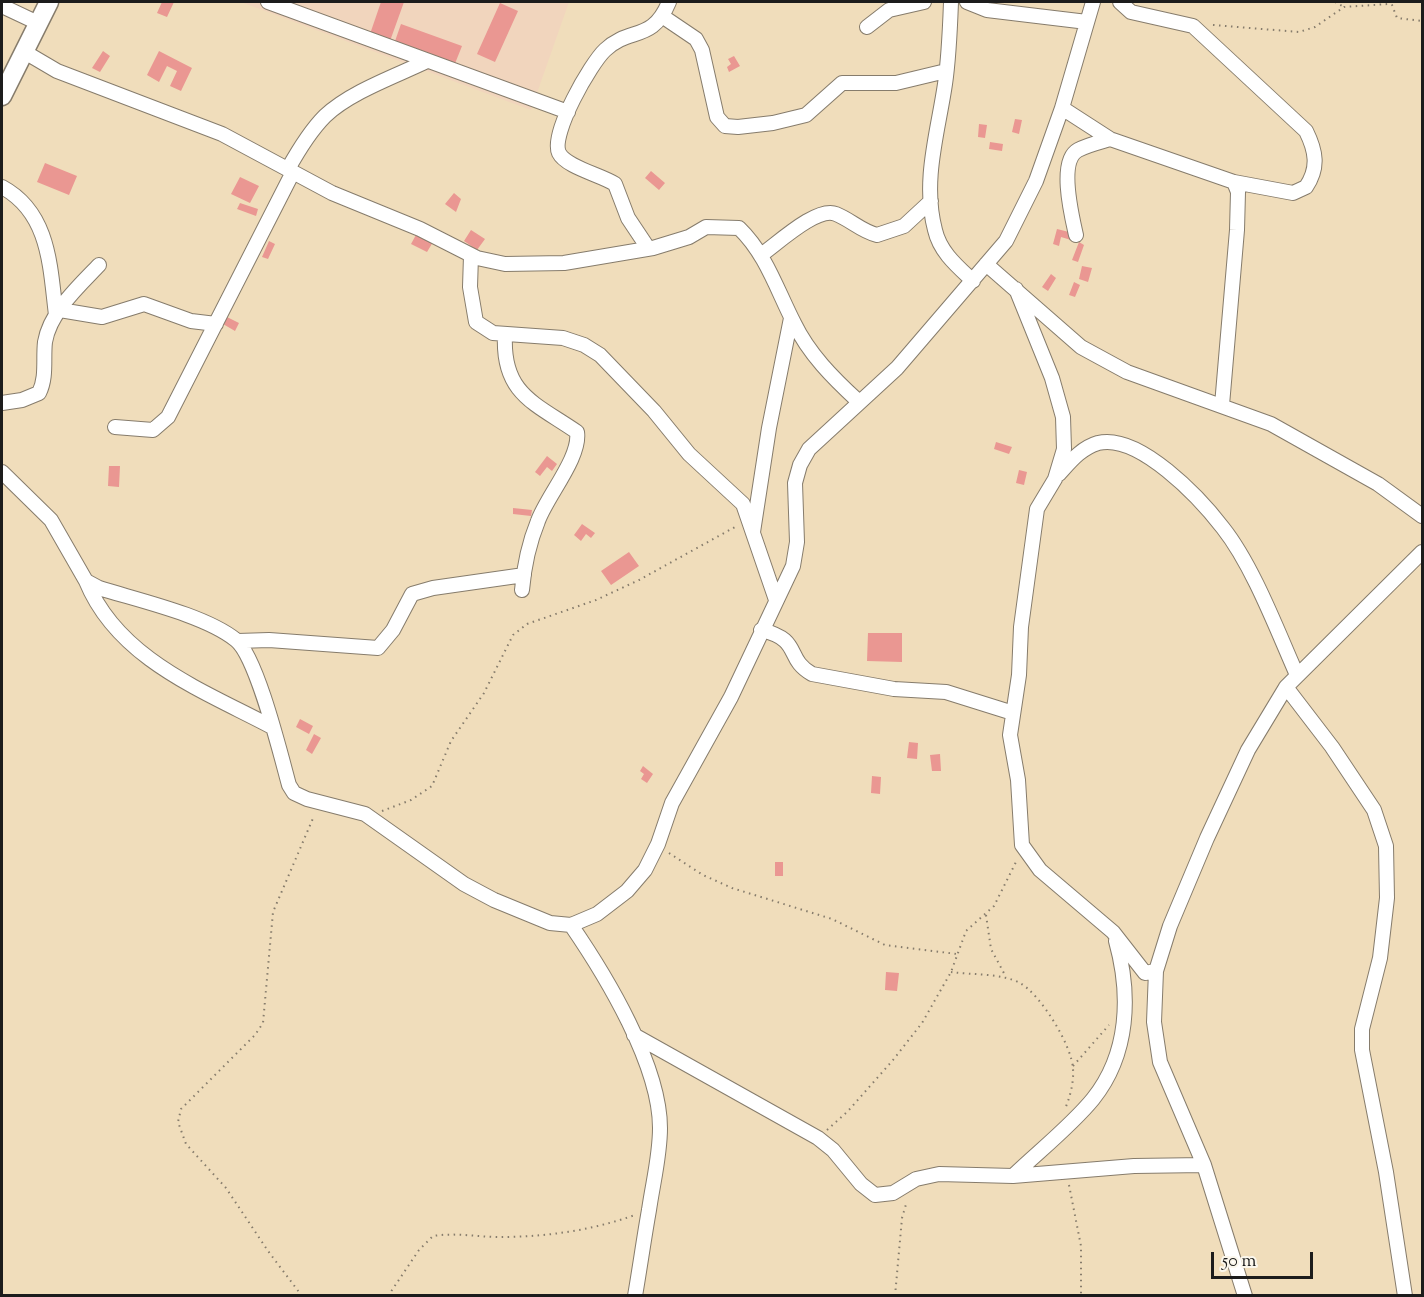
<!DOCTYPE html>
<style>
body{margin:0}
#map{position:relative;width:1424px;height:1297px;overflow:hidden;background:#f0ddbb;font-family:"Sorts Mill Goudy",serif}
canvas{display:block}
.frame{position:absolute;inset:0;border:3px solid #1c1c1c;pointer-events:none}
.scale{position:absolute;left:1211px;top:1252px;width:102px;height:27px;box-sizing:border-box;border:3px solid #1c1c1c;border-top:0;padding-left:8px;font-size:18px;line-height:21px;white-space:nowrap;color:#1c1c1c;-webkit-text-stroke:4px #fbf7ec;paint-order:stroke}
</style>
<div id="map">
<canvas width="1424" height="1297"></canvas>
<div class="frame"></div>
<div class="scale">50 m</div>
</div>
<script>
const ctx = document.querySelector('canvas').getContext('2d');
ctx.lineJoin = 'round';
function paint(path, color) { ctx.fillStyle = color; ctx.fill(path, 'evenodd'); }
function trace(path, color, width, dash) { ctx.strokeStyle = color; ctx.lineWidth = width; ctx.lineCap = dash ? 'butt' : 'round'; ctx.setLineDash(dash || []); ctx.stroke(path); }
const built = new Path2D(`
 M241,2H569L531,110Z`);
const building = new Path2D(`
 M162,2H174L167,17L157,13Z
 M381,2H404L390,41L370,34Z
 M500,3L518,11L495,62L477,54Z
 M401,24L462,46L454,66L394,44Z
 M103,51L110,56L100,72L92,68Z
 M159,51L192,68L181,91L170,86L177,71L167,66L159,82L147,75Z
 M734,56L740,66L729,72L727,67L731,64L728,59Z
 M1015,119L1022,120L1019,134L1012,132Z
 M979,124L987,125L985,138L978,137Z
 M990,142L1003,144L1002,151L989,149Z
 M45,163L77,176L69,195L37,182Z
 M651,171L665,183L659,190L645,178Z
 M240,177L259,186L250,203L231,194Z
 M454,193L461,199L456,212L445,204Z
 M240,203L258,209L256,216L237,209Z
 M1057,229L1073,233L1071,240L1061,237L1059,246L1053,244Z
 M471,230L485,239L477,250L464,241Z
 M417,233L433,242L427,252L411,244Z
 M269,241L275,244L268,259L262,257Z
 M1079,242L1084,245L1078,262L1072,260Z
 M1082,266L1092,268L1088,282L1079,279Z
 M1051,274L1056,278L1048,291L1042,287Z
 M1074,282L1080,285L1075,297L1069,295Z
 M227,317L239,323L235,331L223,324Z
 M996,442L1012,447L1009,454L994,449Z
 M547,456L557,464L552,471L547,467L540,476L535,472Z
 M109,466H120L119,487L108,486Z
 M1019,470L1027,472L1024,485L1016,483Z
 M513,508L532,510L531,516L513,514Z
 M582,524L595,533L591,538L586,534L581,541L574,535Z
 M629,552L639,566L611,585L601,571Z
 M868,633H902V662L867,661Z
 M300,719L313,726L309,734L296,727Z
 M314,734L321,738L312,754L306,750Z
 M909,742L918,743L917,759L907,758Z
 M940,754L941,771H932L930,755Z
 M643,766L653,774L647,783L641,779L644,774L640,771Z
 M872,776L881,777L880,794L871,793Z
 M775,862H783V876H775Z
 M886,972L899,973L897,991L885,990Z`);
const path = new Path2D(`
 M1335,2L1344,7
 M1213,25L1299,32L1315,27L1344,7L1388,4L1392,5L1397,18L1422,21
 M382,811L411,800L432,786L451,741L484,693L513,635L527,624L596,600L639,580L735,527
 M669,853L703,875L732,888L832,919L885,945L957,954
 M986,915L991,949L1006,977
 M951,972C972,975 1001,973 1020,983C1040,994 1072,1045 1073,1069C1074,1082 1070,1097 1065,1109
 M1073,1066L1109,1025
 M827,1130L848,1111L893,1060L922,1023L951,972L966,931L994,906L1016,862
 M1069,1185L1081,1246V1296
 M302,1296L268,1251L226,1188L186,1144L178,1122L181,1109L255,1035L263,1023L273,912L314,816
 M388,1296L419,1250L433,1236C457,1232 483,1238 507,1237C552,1236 592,1230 635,1215
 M895,1296L902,1218L907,1201`);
const street = new Path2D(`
 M268,2L568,112
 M951,2C950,29 949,57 945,84C938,132 922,181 935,230C940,252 957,266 973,281
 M967,2L987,10L1087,22
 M1120,2L1131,12L1193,26L1306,131C1316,151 1319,168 1306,187L1293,193L1234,182
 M2,6L38,23
 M662,16L696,39L702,50L717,117L725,126L738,127L773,123L806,115L842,83H896L946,71
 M867,27L889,10L924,2
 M23,51L57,71L222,134L332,193L420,229L477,258L505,264L564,263L653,248L689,237L706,227L739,228C766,254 777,290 794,323C809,354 833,378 858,401
 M1062,108L1110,139L1234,182L1238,192L1237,230L1222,405
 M288,169C298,151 310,131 325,116C350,92 396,76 427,61
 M2,187C50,213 50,267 56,315
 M1076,235C1072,217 1058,161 1078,150C1087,145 1100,142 1110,139
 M648,248L628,218L615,184C601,175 566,167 559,153C550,134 591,63 605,50C630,26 652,43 669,2
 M761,255C777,244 817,206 836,214C851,220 861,231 877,235L904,226L931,201
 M471,256L470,287L476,322L493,333L563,338L584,345L600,355L654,411L689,454L743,504L776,600
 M986,264L1081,347L1127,372L1271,424L1378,484L1422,516
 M1016,289L1052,378L1063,417L1064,449L1055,479L1037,509L1021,627L1019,675L1010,735L1018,780L1022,845L1040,870L1113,932L1145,973L1156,971
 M60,310L102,317L144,304L191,321L216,324
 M505,335C502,394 535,403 577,432C581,457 547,496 538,521C529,543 524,567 522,590
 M2,403L22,400L39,393C47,377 43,359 45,342C50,312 79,286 99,265
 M115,427L153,430L168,417L293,172
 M2,472L51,520L86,581L99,588C137,600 205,615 236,640C257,657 281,756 289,785L294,793L307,799L365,814L464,884L494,900L550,923L571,925L597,914L627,891L645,870L658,844L672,803L731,697L793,566L797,542L795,483L800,465L809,449L897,368L1006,241L1036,181L1062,108L1093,2
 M1059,474C1070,462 1081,448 1098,443C1139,433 1200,498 1223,528C1253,566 1277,630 1297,675
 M753,532L769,428L791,318
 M86,581C118,659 202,690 272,727
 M761,630C803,640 784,658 812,674L894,689L946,692L1013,713
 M238,641L269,640L378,648L393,630L412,594L433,588L524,575
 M1286,687L1332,747L1374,810L1386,846L1387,898L1380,958L1362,1029V1050L1386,1172L1405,1296
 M571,925C606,976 660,1065 660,1128C660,1156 653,1182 649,1210C644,1238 640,1267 635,1296
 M634,1035L818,1138L833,1150L861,1184L875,1195L893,1193L916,1179L939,1174L1013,1176L1134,1166L1204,1165
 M1013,1176C1038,1152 1072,1125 1093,1099C1129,1054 1131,995 1116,941
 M1245,1296L1204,1165L1160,1062L1154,1022L1156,971L1170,926L1207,838L1248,750L1286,687L1422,552`);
const secondary = new Path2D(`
 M2,96L49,2`);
paint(built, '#f1d5bd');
paint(building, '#ea9792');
trace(street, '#867c6c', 16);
trace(secondary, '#867c6c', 21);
trace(path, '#867c6c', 2, [1.5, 4.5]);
trace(street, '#fff', 14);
trace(secondary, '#fff', 18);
</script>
